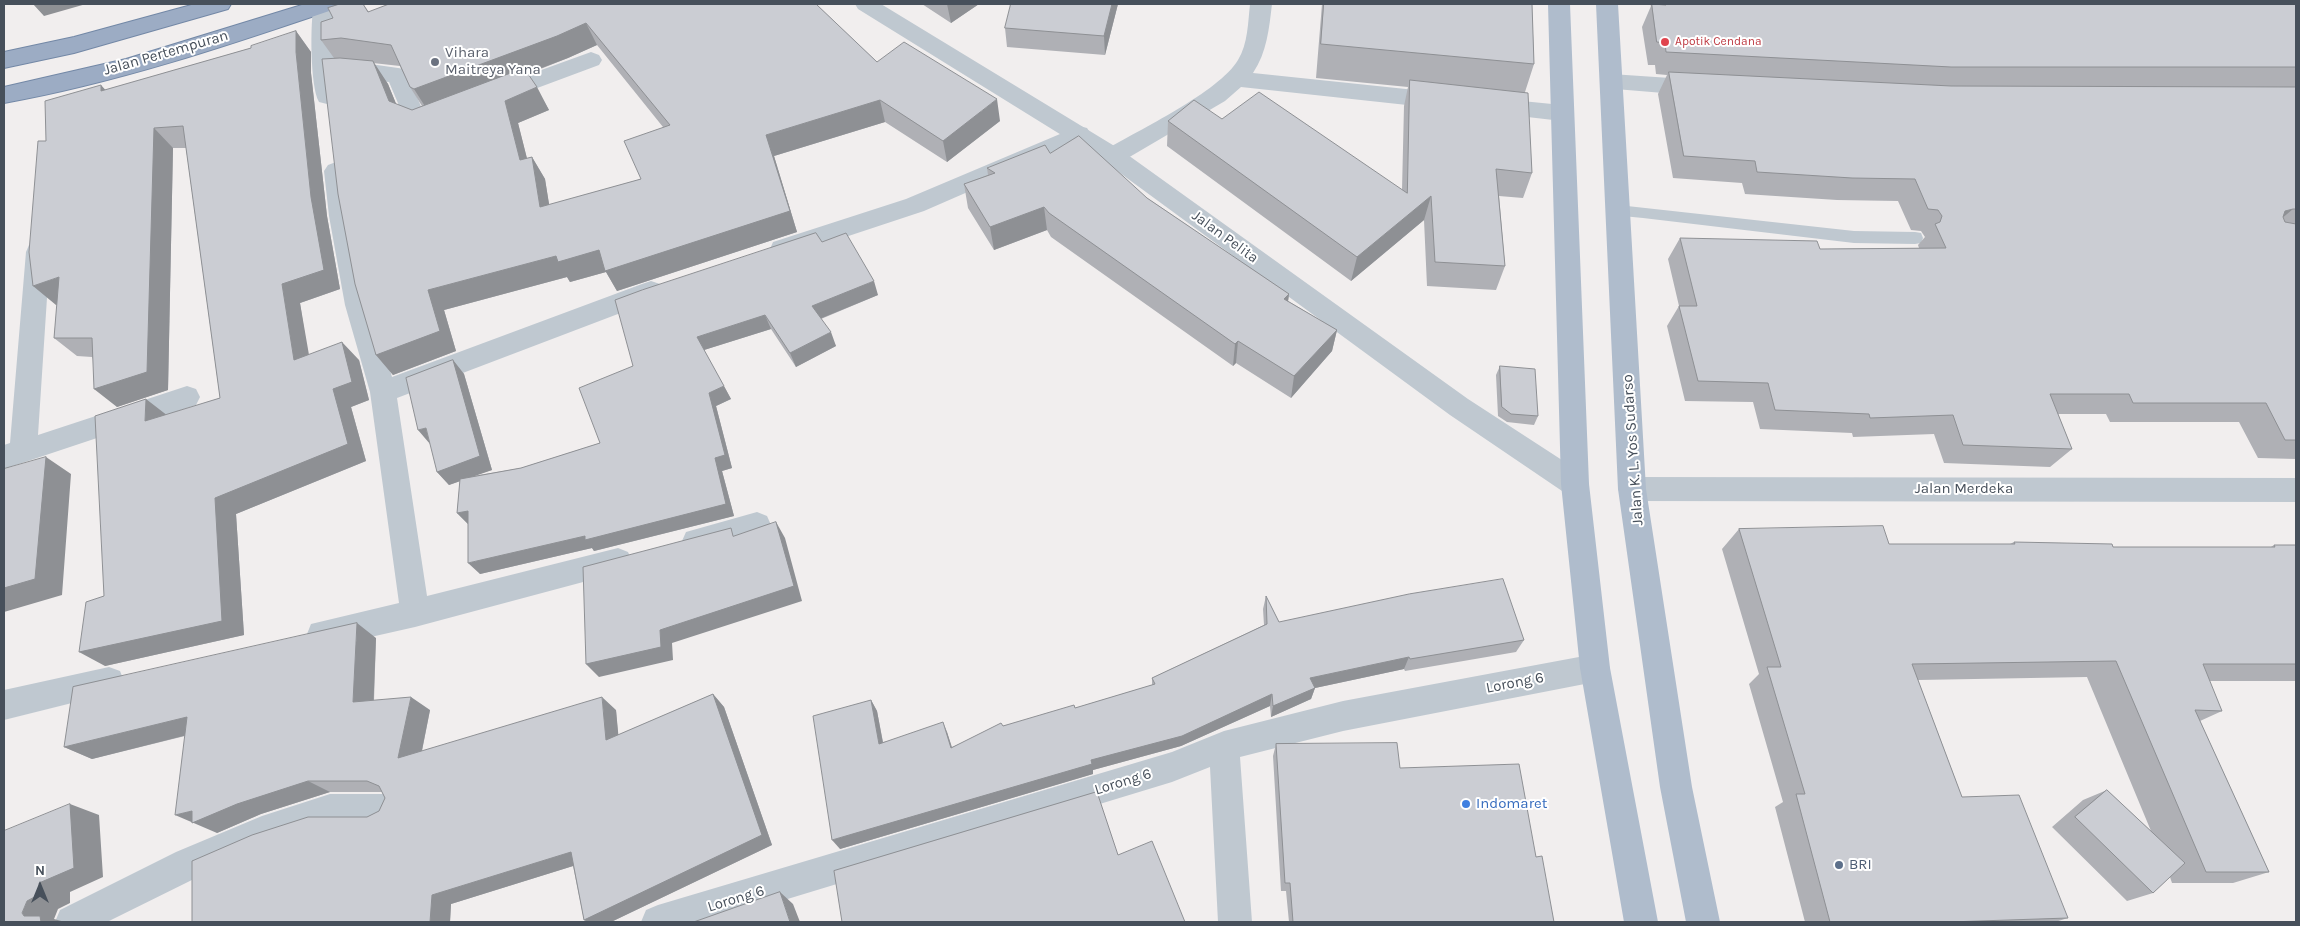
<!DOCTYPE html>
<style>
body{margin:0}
#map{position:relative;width:2300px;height:926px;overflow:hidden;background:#f1eeee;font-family:Karla,sans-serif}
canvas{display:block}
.frame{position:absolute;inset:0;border:5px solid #47505b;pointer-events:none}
.north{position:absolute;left:15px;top:861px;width:50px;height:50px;-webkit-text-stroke:4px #fff;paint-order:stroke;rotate:0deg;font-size:14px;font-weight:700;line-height:20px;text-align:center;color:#47505b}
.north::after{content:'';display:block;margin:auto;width:18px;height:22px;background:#47505b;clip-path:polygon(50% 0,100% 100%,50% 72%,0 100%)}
</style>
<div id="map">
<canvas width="2300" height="926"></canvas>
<div class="frame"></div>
<div class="north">N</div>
</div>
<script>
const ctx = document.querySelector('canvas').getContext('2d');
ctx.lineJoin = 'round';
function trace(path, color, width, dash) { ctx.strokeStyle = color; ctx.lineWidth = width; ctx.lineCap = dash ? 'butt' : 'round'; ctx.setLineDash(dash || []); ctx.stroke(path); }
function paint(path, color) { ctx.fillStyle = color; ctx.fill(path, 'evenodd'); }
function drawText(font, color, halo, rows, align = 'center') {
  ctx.font = font + ' Karla,sans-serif'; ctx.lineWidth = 4; ctx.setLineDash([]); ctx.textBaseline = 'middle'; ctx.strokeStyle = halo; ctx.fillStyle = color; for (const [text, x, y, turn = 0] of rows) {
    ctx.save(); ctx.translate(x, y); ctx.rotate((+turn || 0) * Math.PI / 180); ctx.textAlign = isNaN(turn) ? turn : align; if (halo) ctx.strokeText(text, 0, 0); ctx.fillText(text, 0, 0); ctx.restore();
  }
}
const service = new Path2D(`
 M1618,205L1854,231L1915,232L1921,233L1923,238L1921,243L1915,244L1854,243L1643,218L1612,215L1610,211L1612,207Z`);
const minor = new Path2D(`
 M314,4L335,5V66L356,62L405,69L423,111L428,113L443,108L451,110L454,116L451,122L427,130L406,122L389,82L336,77L338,96L335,102L327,104L319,102C310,87 310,21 314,4Z
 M1250,4H1272C1269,29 1267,52 1253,73L1444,93L1452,95L1455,101L1452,107L1444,109L1241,87L1225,101L1121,162L1113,165L1105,162L1101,156L1105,150C1139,130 1219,92 1238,60C1248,44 1248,22 1250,4Z
 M591,52L599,55L602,60L599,65L497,103L489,101L486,95L489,89Z
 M1611,74L1700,80L1708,82L1711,88L1708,94L1700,96L1603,88L1600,82L1603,76Z
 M1492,98L1562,105L1570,107L1573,113L1570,119L1562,121L1484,112L1481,106L1484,100Z
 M1079,126L1087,128L1091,134L1087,140L924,211L782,258L773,256L770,249L773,242L906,199Z
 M336,162L344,165L348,171C356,242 372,309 392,377L642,284L651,281L660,284L664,291L660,298L397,398L427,596L618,548L628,552L632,561L628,570L415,627L322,648L311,644L307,634L311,624L399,603L370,392L345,305L329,216L324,171L328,165Z
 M38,242L47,245L50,252L38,435L187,386L196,389L200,397L196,405L4,469V445L10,443L26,252L29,245Z
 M757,512L767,516L771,525L767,534L696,554L686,550L682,541L686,532Z
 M1595,654L1606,658L1610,668L1606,678L1595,682L1343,731L1240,757L1252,922H1218L1210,767L1172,782L712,922H641L646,910L658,905L1172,752L1224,731L1343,701Z
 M109,667L120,671L124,681L120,691L4,720V690Z
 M330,794H387L398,799L403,810L398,821L387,826H330L275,843L200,876L107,922H55L60,910L176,852L262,816Z`);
const tertiary = new Path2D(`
 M855,4H881L1121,150L1468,399L1585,475L1589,484L1585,493L1575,496L1565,493L1450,415L1105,162L858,9Z
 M1632,477L2296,478V502L1632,501L1622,498L1618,489L1622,480Z`);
const primary = new Path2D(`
 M1548,4H1570L1589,484L1610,668L1658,922H1624L1580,668L1561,484Z
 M1596,4H1618L1646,489L1692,787L1720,922H1686L1660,787L1618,489Z`);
const trunk = new Path2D(`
 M195,4H231L228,9L74,53L4,68V52L74,37Z
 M305,4H338L335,9C226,46 116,83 4,103V87L126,59Z`);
const wall = new Path2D(`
 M363,4L369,12L816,4L877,62L1000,121L947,162L885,122L774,156L797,232L617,291L606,272L570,282L567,277L444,310L456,351L393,375L376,355L334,58L321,40L333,18ZM597,45L663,127L641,179L549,205L545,179L532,157L527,159L518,123L549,110L528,74L568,58ZM373,63L400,66L410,87L422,106L412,110L396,104L388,84Z
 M922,4H979L951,23Z
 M1011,4H1118L1105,55L1007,47L1005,28Z
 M1322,4H1532L1534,64L1525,92L1532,173L1523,198L1499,196L1505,266L1496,290L1427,286L1424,220L1351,281L1167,146L1168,121L1222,119L1402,190L1404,106L1408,87L1316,78Z
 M1650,4H2296V459L2258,458L2239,422H2110L2106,414H2058L2072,449L2050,467L1944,463L1934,434L1853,437L1852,433L1760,429L1753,402L1685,401L1667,326L1679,306L1668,259L1680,238L1820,249L1919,248L1918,245L1925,237L1921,231L1911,230L1898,201L1837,200L1745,194L1742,183L1673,178L1658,94L1667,75L1656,74L1655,65H1648L1642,27L1651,6Z
 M296,31L311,52V73L327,216L340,289L300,303L308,355L359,360L369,400L351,407L366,461L236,514L244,635L105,666L104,596L166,415L220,398L186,148H173L168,390L117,407L92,357L77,356L54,338L57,305H56L106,90L251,48Z
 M1050,153L1147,198L1289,294L1288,301L1337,330L1332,351L1291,398L1236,363L1233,366L1051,237L1047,230L994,250L968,208L964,184L988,175L987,168Z
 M822,242L878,295L821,319L836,346L796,367L771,329L704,350L731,399L716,406L732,468L722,471L734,516L594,551L592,548L480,574L468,524L457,513L460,481L449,485L437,472L453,360L464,374L492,470L473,476L521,468L600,443L633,366Z
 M1500,366L1538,416L1534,425L1507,422L1498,416L1496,375Z
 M1739,529L1889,544H2010L2014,542L2113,547H2271L2274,545H2296V681H2209L2222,711L2200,721L2269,872L2233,883H2172L2170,877L2153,893L2127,901L2052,827L2083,800L2107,790L2151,831L2087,677L1918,680L1962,797L2068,918L2055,922H1805L1775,807L1783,802L1749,684L1759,674L1722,549Z
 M1266,596L1279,622L1524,640L1516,652L1405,671L1404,669L1315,688L1311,699L1271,717L1270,706L1181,746L1093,770V774L840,849L871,700L877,711L883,742L947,732L952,747L1003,726L1075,708L1152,685V678L1264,625L1263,609Z
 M376,638L374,701L430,710L422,751L616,710L618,735L713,694L724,707L772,845L611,922H588L584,920L573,866L451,904L450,922H192L367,817L379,811L385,798L382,792H330L261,814L217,833L185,736L92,759L64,747Z
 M1276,744L1400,768L1536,857L1554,922H1289L1286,891H1281L1273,756Z`);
const shadedWall = new Path2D(`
 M33,4H86L44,16Z
 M947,4H979L951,23Z
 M1112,4H1118L1105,55L1104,36Z
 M586,23L597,45L568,58L428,111L414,89Z
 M296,31L311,52V73L327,216L340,289L300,303L313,378L294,360L282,284L311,197L296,52Z
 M373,61L388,84L404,123L389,101Z
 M101,85L120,106L101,91Z
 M537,87L549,110L518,123L533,182L520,160L505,101Z
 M997,99L1000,121L947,162L943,141Z
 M880,100L885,122L774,156L797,232L617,291L606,272L570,282L567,277L444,310L456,351L393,375L376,355L428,290L556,256L766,135Z
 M154,128L173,148L168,390L117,407L94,389Z
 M532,157L545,179L553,228L540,207Z
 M1431,196L1424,220L1351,281L1357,257Z
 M1044,207L1047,230L994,250L990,227Z
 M2293,209L2268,230L2285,211Z
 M59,277L81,296L56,305L33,286Z
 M874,281L878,295L817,320L812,306Z
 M1289,294L1286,317L1284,299Z
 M765,315L771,329L704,350L697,337Z
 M1337,330L1332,351L1291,398L1294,376Z
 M831,332L836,346L796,367L790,353Z
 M1238,341L1236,363L1233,366L1235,344Z
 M342,342L359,360L369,400L351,407L366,461L236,514L244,635L105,666L79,652L215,498L333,389Z
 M453,360L464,374L492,470L449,485L437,472Z
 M724,386L731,399L716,406L732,468L722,471L734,516L594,551L592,548L480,574L468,563L585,536L715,458L709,393Z
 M146,399L168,416L145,421Z
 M426,428L430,444L418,430Z
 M46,457L71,474L62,595L4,612V588Z
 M468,511L469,525L457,513Z
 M776,522L785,538L802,601L672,643L673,660L599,677L586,664L660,630Z
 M357,623L376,638L373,715L353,702Z
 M1409,657L1404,669L1315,688L1311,699L1271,717L1273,706L1310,678Z
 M713,694L724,707L772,845L611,922H588L584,920Z
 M1272,694L1270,706L1181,746L1093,770V774L840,849L832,840L1091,760Z
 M411,697L430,710L418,770L398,758Z
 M602,697L616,710L620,752L606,740Z
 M871,700L877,711L885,754L879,744Z
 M187,717L211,729L92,759L64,747Z
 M943,722L947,732L955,758L951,748Z
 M308,781L330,792L261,814L217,833L175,815Z
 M70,804L99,815L103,877L70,892V903L58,909L54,919L65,922H41L24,916L22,913L27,901L39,883Z
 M571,852L586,862L451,904L450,922H430L432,895Z
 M780,892L793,904L800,922H790Z`);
const building = new Path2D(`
 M340,4H363L368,12L389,4H816L877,62L904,42L997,99L943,141L880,100L766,135L790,211L605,271L599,250L558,262L556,256L428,290L440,331L376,355L355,284L338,194L322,59L340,58L373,61L389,101L412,110L524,68L537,87L505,101L520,160L532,157L540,207L641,179L624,141L670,125L586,23L557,36L414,89L410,87L391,45L341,38L321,40V22L333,18L328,8Z
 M1011,4H1112L1104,36L1005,28Z
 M1324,4H1532L1534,64L1321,44Z
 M1652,4L1666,5V4H2296V67H1951L1666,52L1665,43L1657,42Z
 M296,31V52L311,197L324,270L282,284L294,360L342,342L352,382L333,389L348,444L215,498L222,621L79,652L86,602L104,596L95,416L146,399L145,421L220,398L183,126L154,128L147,372L94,389L92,338H54L59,277L33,286L29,252L38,141H46L45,101L101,85V91L251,48V46Z
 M1669,72L1951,86L2296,87V209H2293L2285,211L2283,217L2285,222L2296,224V440H2285L2266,403H2133L2129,394H2050L2072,449L1963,445L1953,415L1870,418L1869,414L1775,410L1768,383L1698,381L1679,306H1697L1680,238L1817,241L1820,249L1946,248L1935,224L1940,222L1942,216L1938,210L1928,209L1915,179L1852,178L1757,172L1755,161L1684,156Z
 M1410,80L1528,93L1532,173L1496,169L1505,266L1435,262L1431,196L1357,257L1168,121L1194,100L1222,119L1259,92L1407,193Z
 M1079,136L1147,198L1289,294L1284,299L1337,330L1294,376L1238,341L1235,344L1049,213L1044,207L990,227L964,184L995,173L987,168L1045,145L1050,153Z
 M816,233L822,242L846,233L874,281L812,306L831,332L790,353L765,315L697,337L724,386L709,393L725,455L715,458L726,504L585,540V536L468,563V511L457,513L460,479L521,468L600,443L579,388L633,366L615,300L642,290Z
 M453,360L480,456L437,472L426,428L418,430L406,378Z
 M1500,366L1535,369L1538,416L1511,414L1502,407Z
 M46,457L35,579L4,588V469Z
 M776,522L794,586L660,630L661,647L586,664L583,567L731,528L733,536Z
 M1883,526L1889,544H2015L2014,542L2112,544L2113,547H2275L2274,545H2296V664H2203L2222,711L2195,710L2269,872H2206L2116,661L1912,664L1962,797L2019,795L2068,918L1949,922H1830L1796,794H1805L1767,667H1781L1739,529Z
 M1503,579L1524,640L1410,659L1409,657L1310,678L1315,688L1273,706L1272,694L1182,736L1091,760L1092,764L832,840L813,716L871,700L879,744L943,722L951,748L1001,723L1003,726L1074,705L1075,708L1155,684L1152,678L1267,624L1266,596L1279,622L1409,594Z
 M357,623L353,702L411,697L398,758L602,697L606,740L713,694L762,835L584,920L571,852L432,895L430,922H192V861L252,835L308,817H367L379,811L385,798L379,786L367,781H308L237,804L192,823V811L175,815L187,717L64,747L73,687Z
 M1397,743L1400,768L1519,764L1536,857L1542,856L1554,922H1293L1290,883H1285L1276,744Z
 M2107,790L2185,863L2153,893L2075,817Z
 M1097,792L1118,855L1152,841L1185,922H842L834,871Z
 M70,804L74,868L39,883L40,894L27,901L22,913L24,916H40L41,922H4V831Z
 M780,892L790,922H694Z`);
const markers = [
 [1665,42,5,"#e0444e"],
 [435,62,5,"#6b7280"],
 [1466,804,5,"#3f7fe0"],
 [1839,865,5,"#5c6f8a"]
];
const farHealthnames = [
 ["Apotik Cendana",1675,42]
];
const streetNames = [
 ["Jalan Pertempuran",166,53,-16],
 ["Jalan Pelita",1225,237,36],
 ["Jalan K. L. Yos Sudarso",1633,450,-94],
 ["Jalan Merdeka",1964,489],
 ["Lorong 6",1515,683,-11],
 ["Lorong 6",1123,782,-17],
 ["Lorong 6",736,899,-17]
];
const worshipNames = [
 ["Vihara",445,53],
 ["Maitreya Yana",445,70]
];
const shopNames = [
 ["Indomaret",1476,804]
];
const serviceNames = [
 ["BRI",1849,865]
];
trace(trunk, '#7388a6', 2);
paint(service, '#bfc8d0');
paint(minor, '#bfc8d0');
paint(tertiary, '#bfc8d0');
paint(primary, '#afbccc');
paint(trunk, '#9cacc4');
paint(wall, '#afb0b5');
paint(shadedWall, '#8e9094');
paint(building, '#cbcdd3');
trace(building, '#8e9094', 1);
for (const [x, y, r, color] of markers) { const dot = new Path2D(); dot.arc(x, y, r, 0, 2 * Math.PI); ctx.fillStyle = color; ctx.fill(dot); trace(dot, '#fff', 2); }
drawText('12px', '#be3a42', '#fff', farHealthnames, 'left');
drawText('15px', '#47505b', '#fff', streetNames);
drawText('15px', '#5b616d', '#fff', worshipNames, 'left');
drawText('15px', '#366cbe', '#fff', shopNames, 'left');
drawText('15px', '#4e5e75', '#fff', serviceNames, 'left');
</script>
